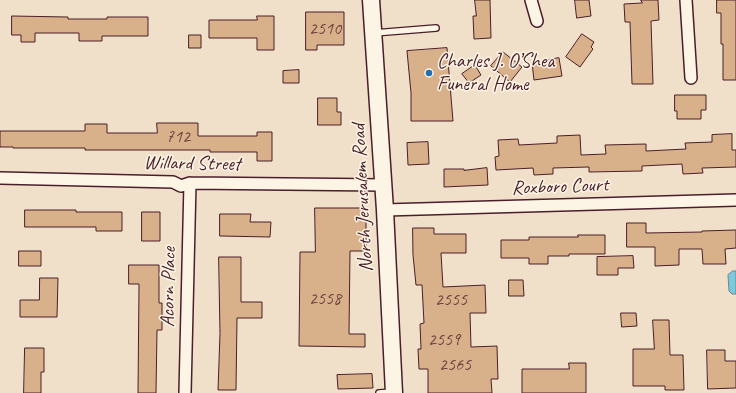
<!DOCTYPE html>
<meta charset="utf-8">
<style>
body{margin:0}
canvas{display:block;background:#f1e0c9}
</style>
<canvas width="736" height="393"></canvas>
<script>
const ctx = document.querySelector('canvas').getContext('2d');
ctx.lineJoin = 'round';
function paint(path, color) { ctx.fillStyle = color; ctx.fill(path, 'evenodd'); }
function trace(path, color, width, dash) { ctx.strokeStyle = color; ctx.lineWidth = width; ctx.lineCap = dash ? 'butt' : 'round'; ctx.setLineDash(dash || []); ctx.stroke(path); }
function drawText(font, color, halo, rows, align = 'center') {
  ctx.font = font + ' Caveat,sans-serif'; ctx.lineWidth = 3; ctx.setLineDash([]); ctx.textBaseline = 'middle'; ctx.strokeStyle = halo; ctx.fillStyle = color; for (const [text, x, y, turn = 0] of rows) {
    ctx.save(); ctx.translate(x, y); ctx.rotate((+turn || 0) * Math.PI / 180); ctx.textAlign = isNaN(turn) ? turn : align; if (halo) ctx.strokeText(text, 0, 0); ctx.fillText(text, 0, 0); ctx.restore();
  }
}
const water = new Path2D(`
 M733,271H736V294H732L729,291L728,275Z`);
const building = new Path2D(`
 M475,0H490L491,38L474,39L473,16H476Z
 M575,0H589L591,16L577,18Z
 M641,0H658L659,20L651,21L653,84H632L630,22H625L624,4L642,3Z
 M717,0H736V80H723V44H721V13H717Z
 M306,12H344V45H317V50H306Z
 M12,16L68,17V19H107V17H148V36H102V41H79V33H35V42H21V35H12Z
 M257,16H274V50H257V38H209V20H257Z
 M582,34L594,42L591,47L593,49L580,67L566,57Z
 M189,35H201V48H189Z
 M447,48L453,121H411V93L407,51Z
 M503,52L522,67L510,82L491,66Z
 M559,58L562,76L534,80L532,63Z
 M475,65L481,75L469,83L462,74Z
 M299,70V83H283V71Z
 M675,95H706V110H701V119H677V111H675Z
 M318,98H337V112H341V125H318Z
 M157,123H198V136H257V132H272V161H257V152H210V150H85V148H13V147H0V131H85V124H107V133H157Z
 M732,134V150H736V167L702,168L703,173L683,174L682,164L642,166V171L589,172V167L553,168V174L534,175L533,168L496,170L495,157L499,156L498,140L518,139L519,145L557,143V136L580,135L581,155L606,154L605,145L646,144V151L686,149L685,143L712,142V135Z
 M428,142L429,164L408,165L407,143Z
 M487,168L488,185L444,187V169H464V170Z
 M315,208H366V251H350L349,334H365V347L299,346L300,252H315Z
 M25,210H76V212H122V231H96V227H25Z
 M142,212H160V241H142Z
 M220,214H251L250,222H271L270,237L220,236Z
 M627,223H646V233L702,232V231L736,230V248L725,249L726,264H703L702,249H679V265L655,266V247H627Z
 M413,228H434V234H466V253H441L443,287L485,285L486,313H470L471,347L497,346L498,379H491L492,393H428V369H419L418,349H421L420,324L424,323L422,285H416L413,255Z
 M578,235H605V254H569V256H548V264H529V258H501V240H529V237H578Z
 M19,251H41V266H19Z
 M633,256L634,268H618V275H597V257Z
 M219,257H241V302H262V318H237L236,390H218L220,334Z
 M129,265H159V303H162V330H157L156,393H138L139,284H129Z
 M40,278H58L57,317H20V300H39Z
 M509,280H523L524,296H509Z
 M621,313H636L637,326L622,327Z
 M653,320H669L670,355H683L684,390H665V386H633V349H654Z
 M25,348H44V372H41V393H24Z
 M707,350H725V361H736V388L708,389Z
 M569,363H586V393H522V369H569Z
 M372,374L373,388L338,389L337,375Z`);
const lane = new Path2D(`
 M374,33L436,28
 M379,393L393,392`);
const street = new Path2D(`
 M531,0L537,21
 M686,0L691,78
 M0,178L173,182L181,186L190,183L383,185
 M385,210L736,200
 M185,393L190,183`);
const secondary = new Path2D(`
 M371,0L385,210L394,393`);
const markers = [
 [429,73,4,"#1f6fb2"]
];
const numberNames = [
 ["2510",325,29],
 ["712",178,137],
 ["2558",325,299],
 ["2555",451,300],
 ["2559",444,340],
 ["2565",455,365]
];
const poiNames = [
 ["Charles J. O’Shea",437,62],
 ["Funeral Home",437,85]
];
const streetNames = [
 ["Willard Street",192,164,1],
 ["Roxboro Court",560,187,-2],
 ["North Jerusalem Road",363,198,-93],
 ["Acorn Place",169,287,-89]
];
paint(water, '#7dc9dc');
trace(water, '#698595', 1);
paint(building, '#d8b089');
trace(building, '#4a1f2b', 1);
trace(lane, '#4a1f2b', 8);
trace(street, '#4a1f2b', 14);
trace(secondary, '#4a1f2b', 19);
trace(lane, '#fcf5e5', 5.5);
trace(street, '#fcf5e5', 11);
trace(secondary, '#fcf5e5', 16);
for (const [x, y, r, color] of markers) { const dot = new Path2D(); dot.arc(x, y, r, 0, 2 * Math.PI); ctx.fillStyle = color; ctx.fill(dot); trace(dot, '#fcf5e5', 1.5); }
drawText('18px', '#6e4342', null, numberNames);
drawText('20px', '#4a1f2b', '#fcf5e5', poiNames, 'left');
drawText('20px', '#4a1f2b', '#fcf5e5', streetNames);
</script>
